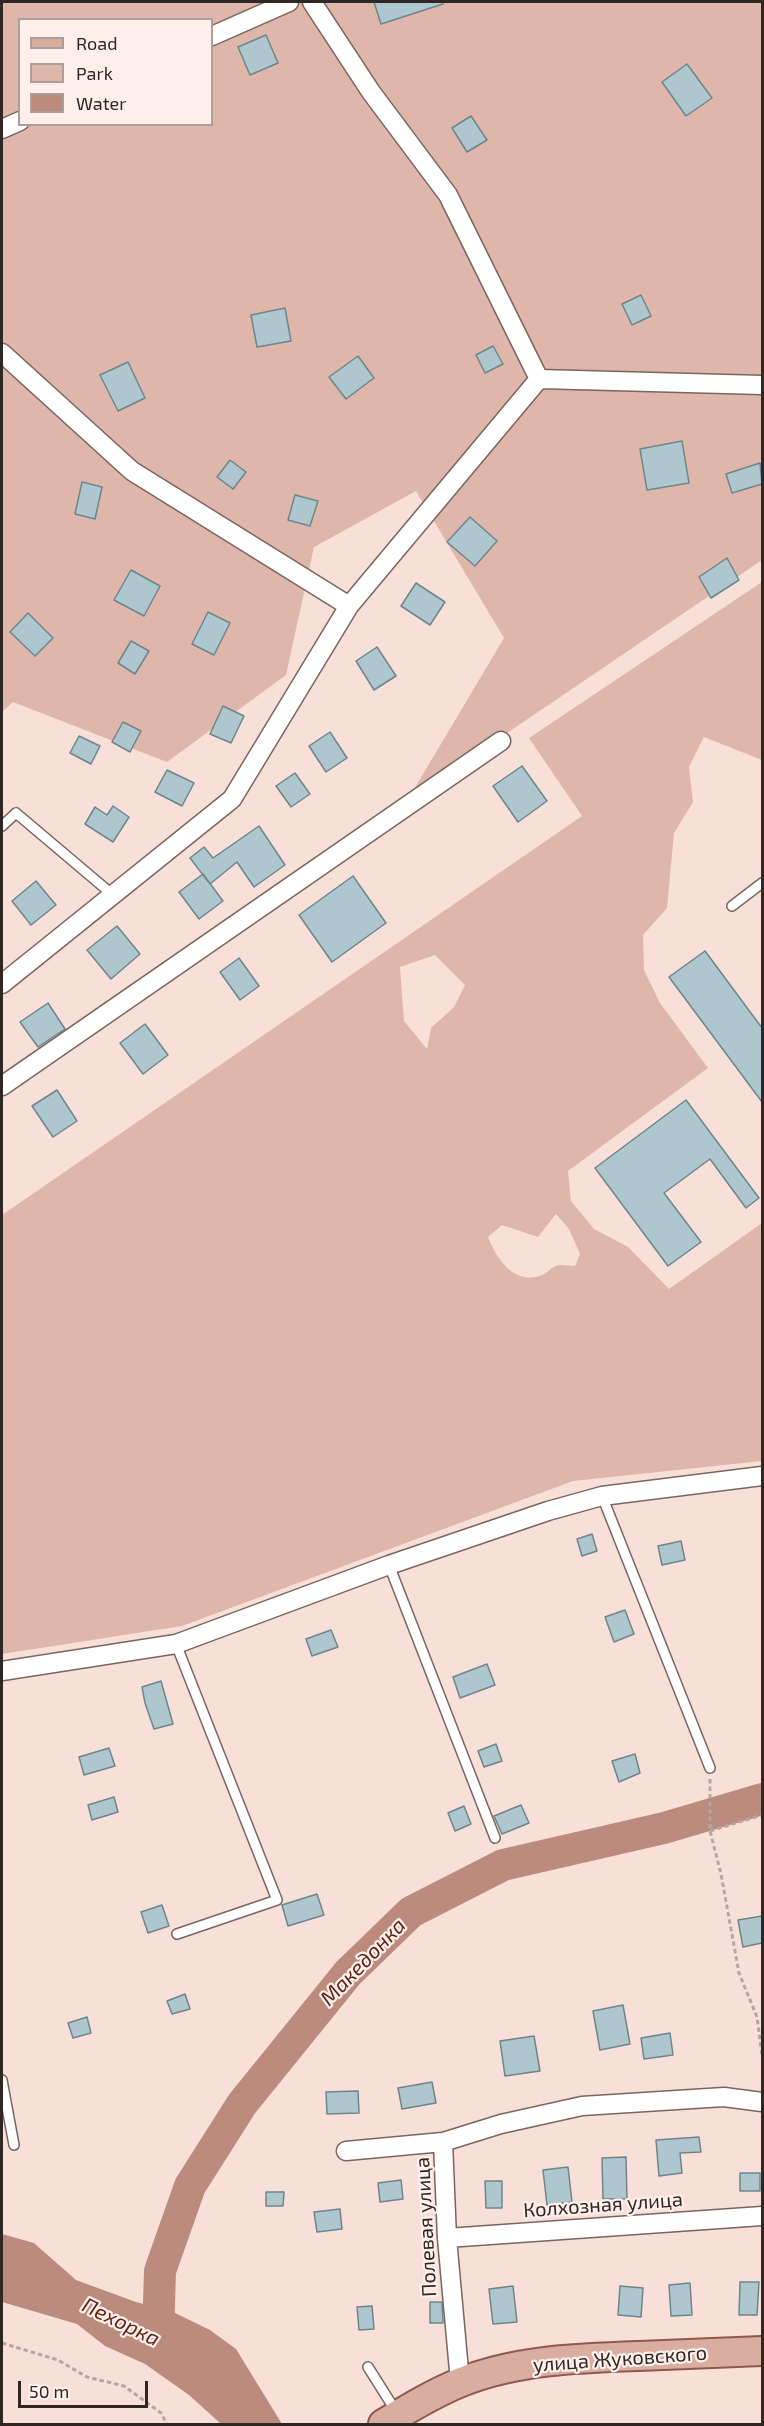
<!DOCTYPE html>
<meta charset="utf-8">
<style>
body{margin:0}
#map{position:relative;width:764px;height:2426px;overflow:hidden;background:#f8e0d8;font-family:"Exo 2",sans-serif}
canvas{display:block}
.frame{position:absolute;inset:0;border:3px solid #2f2724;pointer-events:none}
.legend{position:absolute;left:18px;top:18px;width:195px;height:108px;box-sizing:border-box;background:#feefeb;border:2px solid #ab9f9b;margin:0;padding:8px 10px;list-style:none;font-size:18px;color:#2f2724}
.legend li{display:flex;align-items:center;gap:12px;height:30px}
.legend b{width:30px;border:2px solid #ab9f9b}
.scale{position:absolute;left:18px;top:2381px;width:130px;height:27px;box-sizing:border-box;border:3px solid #2f2724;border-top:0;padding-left:8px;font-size:18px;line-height:21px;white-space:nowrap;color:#2f2724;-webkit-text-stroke:4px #feefeb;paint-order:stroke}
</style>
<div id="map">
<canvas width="764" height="2426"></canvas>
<div class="frame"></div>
<ul class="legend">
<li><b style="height:8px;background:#d9ada0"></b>Road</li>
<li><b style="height:16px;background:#dfb6aa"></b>Park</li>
<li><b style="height:16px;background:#bb8c7e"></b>Water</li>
</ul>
<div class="scale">50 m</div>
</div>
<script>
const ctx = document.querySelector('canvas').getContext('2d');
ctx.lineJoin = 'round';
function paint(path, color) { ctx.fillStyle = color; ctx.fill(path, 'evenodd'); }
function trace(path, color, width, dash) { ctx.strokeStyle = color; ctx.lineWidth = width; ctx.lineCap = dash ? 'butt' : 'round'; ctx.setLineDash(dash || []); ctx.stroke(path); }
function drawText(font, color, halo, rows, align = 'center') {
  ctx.font = font + ' "Exo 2",sans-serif'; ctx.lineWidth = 4.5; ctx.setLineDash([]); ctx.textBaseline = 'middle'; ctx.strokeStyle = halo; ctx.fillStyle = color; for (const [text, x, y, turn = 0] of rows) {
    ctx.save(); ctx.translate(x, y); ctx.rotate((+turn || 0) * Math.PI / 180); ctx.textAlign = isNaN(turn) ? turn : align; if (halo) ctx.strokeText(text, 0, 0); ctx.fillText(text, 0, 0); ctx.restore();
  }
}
const green = new Path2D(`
 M2,2H762V560L407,801L504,638L416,491L314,547L286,675L167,762L13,702L2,712ZM20,20H212V124H20Z
 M762,582V760L704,737L689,767L693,802L674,833L667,908L643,935L644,970L660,1003L708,1068L568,1171L571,1201L594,1229L628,1247L669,1289L762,1223V1461L573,1481L182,1626L2,1654V1215L582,816L529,738ZM435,955L465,985L454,1007L431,1028L427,1049L404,1021L400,967ZM556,1214L569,1229L580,1254L575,1266C569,1266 561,1264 556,1266C550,1268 546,1275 539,1276C513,1284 496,1258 488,1237L502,1225L538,1237Z`);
const water = new Path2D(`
 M2,2234L34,2243L76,2280L136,2302L171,2311L210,2330L236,2349L282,2424H221L189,2395L145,2364L105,2346L77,2324L2,2302Z`);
const river = new Path2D(`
 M158,2337L160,2271L190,2186L242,2104L348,1973L411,1912L503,1865L664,1828L762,1799`);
const building = new Path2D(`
 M374,2H442L443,4L381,24Z
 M266,35L278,63L250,75L238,47Z
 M687,64L712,98L686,116L662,82Z
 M471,116L487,140L467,152L452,128Z
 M641,295L651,316L632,325L622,304Z
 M285,308L291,341L257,347L251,315Z
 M493,346L503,364L485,373L476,355Z
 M358,356L374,378L346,399L329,377Z
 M128,362L145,398L118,411L100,375Z
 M682,441L689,483L647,490L640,449Z
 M230,460L246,472L233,489L217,477Z
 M760,463L762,484L732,493L726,474Z
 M82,482L102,487L95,519L75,514Z
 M295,495L318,501L310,526L288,520Z
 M470,517L497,541L475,566L447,542Z
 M727,558L739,580L711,598L699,577Z
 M131,570L160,586L144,616L114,600Z
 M416,583L445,602L430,625L401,606Z
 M208,612L230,623L214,655L192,644Z
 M28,613L53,638L35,656L10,632Z
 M131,641L149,651L135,674L118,663Z
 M377,647L396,676L374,690L356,661Z
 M223,706L244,716L231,743L210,734Z
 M123,722L141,731L130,752L112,742Z
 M330,732L347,758L326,772L309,746Z
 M79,736L100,746L91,764L70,753Z
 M522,766L547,801L518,822L493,786Z
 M167,770L194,783L182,806L155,792Z
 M295,773L310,794L291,807L276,786Z
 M113,806L129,817L113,842L85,824L95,807L107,815Z
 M259,826L285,865L254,887L237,862L210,884L190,858L204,847L213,858Z
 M203,874L223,901L199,919L179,892Z
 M353,876L386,923L332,962L299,915Z
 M36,881L56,905L31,925L12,901Z
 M117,926L140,954L111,979L87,950Z
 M705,951L762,1028V1102L669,977Z
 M239,958L259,986L240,1000L220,972Z
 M48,1003L65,1029L38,1047L20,1022Z
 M145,1024L168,1055L143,1074L120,1043Z
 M57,1090L77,1121L53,1137L32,1106Z
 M686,1100L759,1198L746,1208L710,1159L664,1193L701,1242L668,1266L595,1168Z
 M592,1534L597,1551L582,1556L577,1539Z
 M681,1541L685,1560L662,1565L658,1546Z
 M625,1610L634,1634L614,1642L605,1617Z
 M331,1630L338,1647L312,1656L306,1639Z
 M487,1664L495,1685L460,1698L453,1677Z
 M161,1681L173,1724L154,1729L145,1703L142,1687Z
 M496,1744L502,1761L484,1767L478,1751Z
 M109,1748L115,1766L84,1775L79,1757Z
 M635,1754L640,1773L619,1782L612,1761Z
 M114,1797L118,1812L92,1820L88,1805Z
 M521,1805L529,1823L502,1834L494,1816Z
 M464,1806L471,1824L455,1831L448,1813Z
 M317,1894L324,1915L288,1926L282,1905Z
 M162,1905L169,1926L148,1933L141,1912Z
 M762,1916V1943L743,1947L738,1920Z
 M185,1994L190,2009L172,2014L167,2001Z
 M623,2005L630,2044L600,2050L593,2011Z
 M87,2017L91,2033L73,2038L68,2023Z
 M670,2033L673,2055L644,2059L641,2038Z
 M534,2036L540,2071L505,2076L500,2041Z
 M432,2082L436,2103L402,2109L398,2088Z
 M358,2091L359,2113L327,2114L326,2092Z
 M699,2137L701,2152L680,2153L682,2173L659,2176L656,2140Z
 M626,2157L627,2199H603L602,2158Z
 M568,2167L572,2202L547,2205L543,2170Z
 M740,2173H760V2191H740Z
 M401,2180L403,2199L380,2202L378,2183Z
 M485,2181H502V2208H486Z
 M266,2192H284L283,2206H266Z
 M340,2209L342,2229L317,2232L314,2212Z
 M740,2282H759L757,2315H739Z
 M690,2283L692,2315L671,2316L669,2285Z
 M513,2286L517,2322L493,2324L489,2289Z
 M620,2286L643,2288L641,2317L618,2315Z
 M430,2302H442L443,2323H430Z
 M372,2306L374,2329L359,2330L357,2307Z`);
const path = new Path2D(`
 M710,1779V1831L721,1874L739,1973L757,2017L762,2055
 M710,1831L762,1815
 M2,2343L58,2360L87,2377L124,2386L161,2413L167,2424`);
const service = new Path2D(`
 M2,826L16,813L113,895
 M732,906L762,883
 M602,1496L710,1768
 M389,1565L495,1838
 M176,1644L277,1900L177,1934
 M2,2080L14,2145
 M368,2367L397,2413`);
const minor = new Path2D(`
 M312,2L371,92L448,195L539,379
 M212,36L289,2
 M2,129L20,121
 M2,353L132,471L349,606
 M539,379L762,385
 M2,984L232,799L349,606L539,379
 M2,1086L501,741
 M2,1671L176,1644L389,1565L548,1511L602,1496L762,1476
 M443,2142L447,2238L460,2382
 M346,2151L443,2142L501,2124L582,2106L724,2097L762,2102
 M447,2238L762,2216`);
const primary = new Path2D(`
 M383,2424C408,2409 432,2394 459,2383C515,2360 579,2358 639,2356C680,2354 721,2353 762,2351`);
const streetNames = [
 ["Колхозная улица",603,2205,-4],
 ["Полевая улица",426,2227,-93],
 ["улица Жуковского",620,2359,-4]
];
const waterNames = [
 ["Македонка",363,1962,-46],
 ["Пехорка",121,2322,26]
];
paint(green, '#dfb6aa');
paint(water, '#bb8c7e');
trace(river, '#bb8c7e', 32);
paint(building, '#aec7ce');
trace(building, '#6d858b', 1.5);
trace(service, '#7a655f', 12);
trace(minor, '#7a655f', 21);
trace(primary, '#8d5a4c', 32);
trace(path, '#b8a59f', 3, [4.5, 3]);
trace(service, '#fff', 9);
trace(minor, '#fff', 18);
trace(primary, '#d9ada0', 28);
drawText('20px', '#2f2724', '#feefeb', streetNames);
drawText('italic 21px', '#5f2413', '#feefeb', waterNames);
</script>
